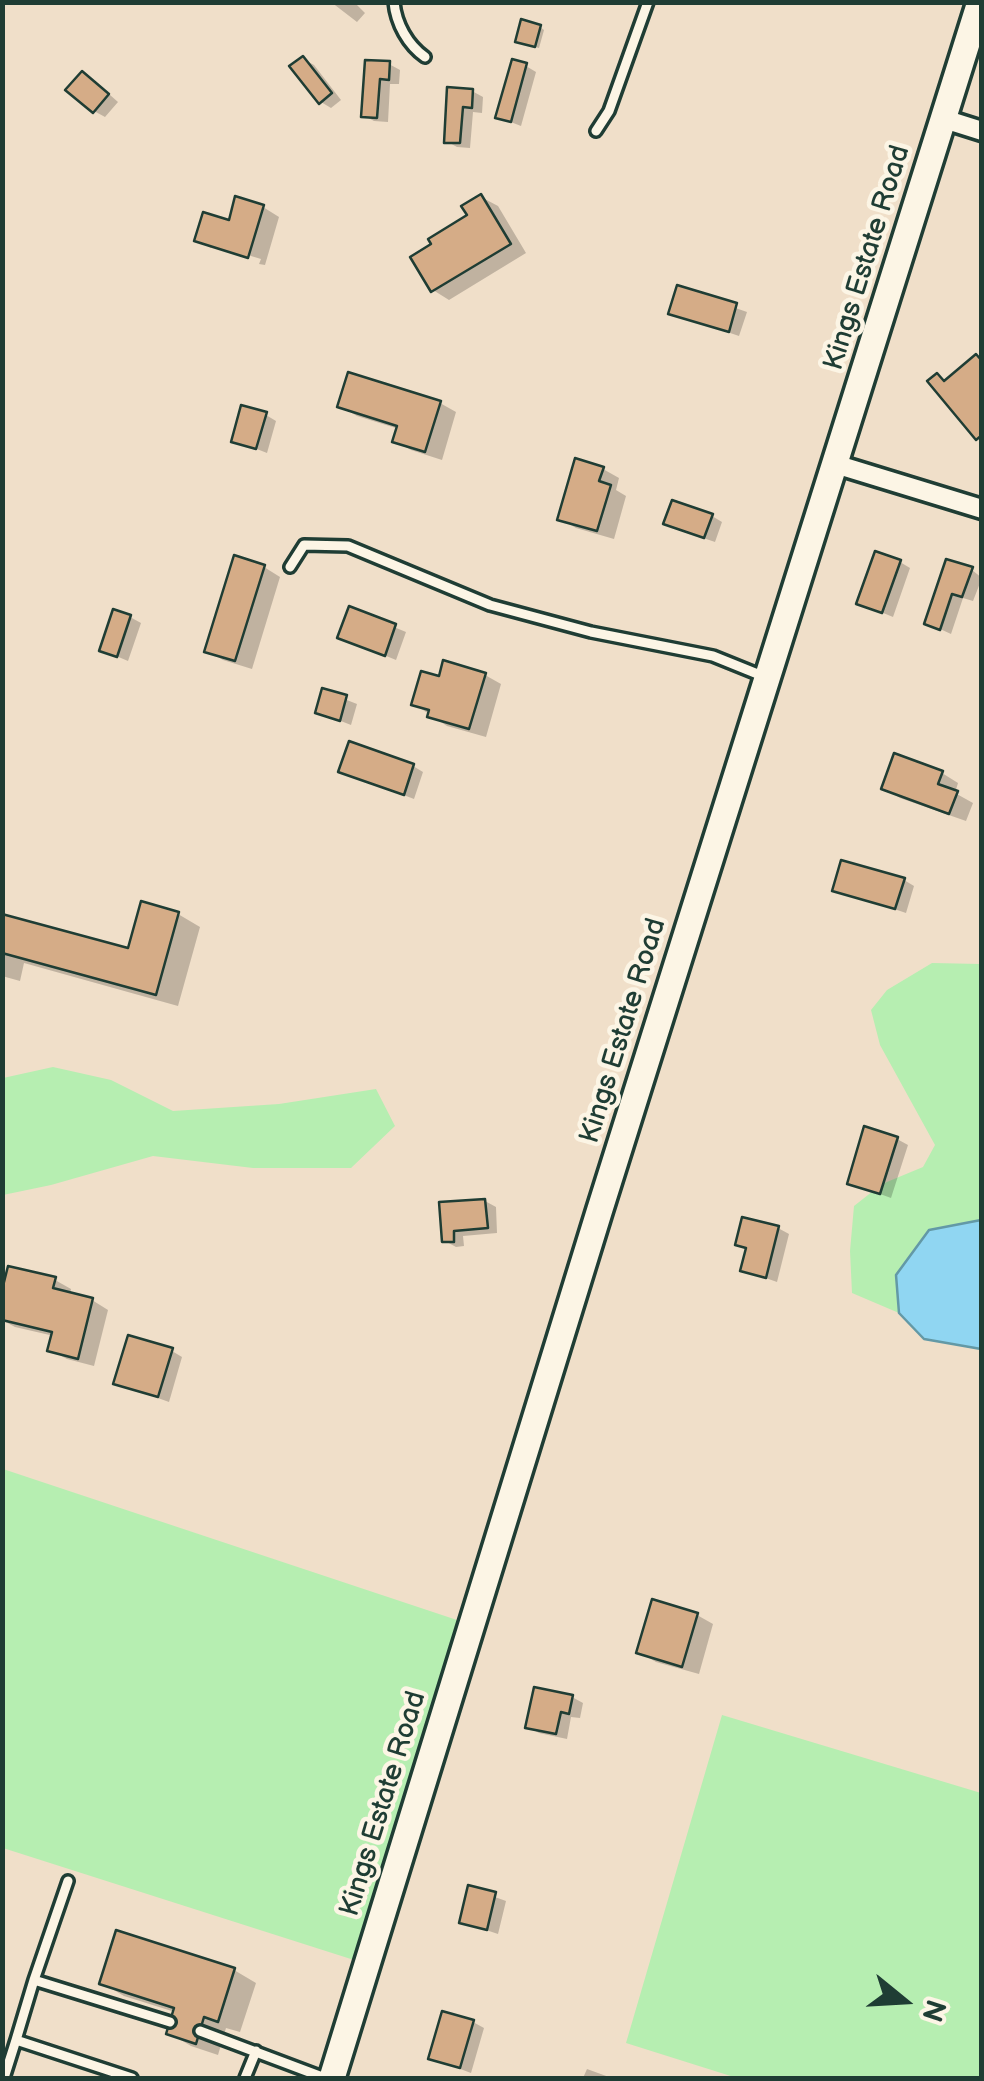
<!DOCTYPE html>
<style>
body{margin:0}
#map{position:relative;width:984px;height:2081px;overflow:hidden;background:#f0dfc9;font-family:"Balsamiq Sans",sans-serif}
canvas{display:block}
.frame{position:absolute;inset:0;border:5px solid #1f3d34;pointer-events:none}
.north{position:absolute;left:854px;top:1951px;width:100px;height:100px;-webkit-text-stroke:8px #fcf5e5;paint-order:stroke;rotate:108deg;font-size:28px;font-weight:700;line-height:40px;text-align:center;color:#1f3d34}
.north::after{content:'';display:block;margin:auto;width:35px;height:45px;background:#1f3d34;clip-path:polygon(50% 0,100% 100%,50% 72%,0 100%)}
</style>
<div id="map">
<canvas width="984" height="2081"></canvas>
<div class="frame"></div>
<div class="north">N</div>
</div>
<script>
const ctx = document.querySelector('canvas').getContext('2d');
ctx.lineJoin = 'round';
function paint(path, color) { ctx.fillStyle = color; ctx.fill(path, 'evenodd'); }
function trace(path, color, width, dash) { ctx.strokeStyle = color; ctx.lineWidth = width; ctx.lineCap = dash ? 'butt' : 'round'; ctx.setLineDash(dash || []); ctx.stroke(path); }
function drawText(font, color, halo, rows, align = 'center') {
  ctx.font = font + ' "Balsamiq Sans",sans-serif'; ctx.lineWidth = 9; ctx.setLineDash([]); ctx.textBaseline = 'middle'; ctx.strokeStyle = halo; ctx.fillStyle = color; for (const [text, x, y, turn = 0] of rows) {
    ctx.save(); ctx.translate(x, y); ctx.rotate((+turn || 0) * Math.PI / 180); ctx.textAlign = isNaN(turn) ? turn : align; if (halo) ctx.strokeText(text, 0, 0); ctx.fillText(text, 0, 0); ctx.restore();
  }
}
const green = new Path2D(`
 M932,963L981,964V1220L929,1231L896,1275L899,1313L852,1293L850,1251L854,1206L882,1184L923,1167L935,1145L880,1045L871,1010L887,990Z
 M53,1067L111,1080L173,1111L279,1104L376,1089L395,1126L351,1168H253L153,1156L51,1185L3,1195V1078Z
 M3,1469L457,1620L354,1960L3,1848Z
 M722,1715L981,1793V2078H737L626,2043Z`);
const water = new Path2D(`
 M981,1220V1349L924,1339L899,1313L896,1275L929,1230Z`);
const shadow = new Path2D(`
 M331,2H354L365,13L357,22Z
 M540,27L544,30L539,48L522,43Z
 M303,59L314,65L341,100L331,108L321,102Z
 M367,62L389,64L400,70L399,84H390L388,122L374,121L363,115Z
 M526,66L536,72L521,126L498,117Z
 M93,80L118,102L105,117L94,111Z
 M450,90L472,91L483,97L482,113L473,112L470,148L457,147L446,141Z
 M481,197L498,206L526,253L449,300L433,290Z
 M263,207L279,217L265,265L259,264L261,259L211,244V248L197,240Z
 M678,288L747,312L739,336L671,313Z
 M440,403L456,412L442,460L411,450L395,441L399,429L357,416L340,406Z
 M266,415L276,421L267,453L234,440Z
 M603,469L619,478L616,490L626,496L614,539L576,528L559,518Z
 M712,516L722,522L715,542L677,529Z
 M900,562L910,568L893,617L859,603Z
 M264,567L280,577L252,669L223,660L206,650Z
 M972,570L982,578L973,601L963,598L951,634L927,623Z
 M350,609L406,632L396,660L340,637Z
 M130,617L141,623L128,661L102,650Z
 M485,675L501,684L486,737L447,726L414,704L440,679Z
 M324,691L357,704L351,725L318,712Z
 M413,766L423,772L414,799L341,771Z
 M942,773L958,783L955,793L973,803L966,821L900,798L884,788Z
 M904,880L914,886L906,913L835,889Z
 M178,914L200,927L178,1006L24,963L20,981L2,976V916L130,951Z
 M897,1139L908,1145L891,1198L850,1183Z
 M485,1201L496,1207L497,1233L463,1236L464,1246L456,1247L445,1241L442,1204Z
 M778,1228L789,1234L777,1282L743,1270L748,1250L738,1244Z
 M55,1280L71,1289L70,1295L92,1300L108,1310L94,1366L67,1359L50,1350L54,1336L15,1327L2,1320Z
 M172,1351L182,1357L169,1402L116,1383Z
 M697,1615L713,1624L699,1674L656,1662L639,1652Z
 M572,1697L583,1703L580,1718L571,1717L567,1739L539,1733L528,1727Z
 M470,1888L506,1901L498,1934L462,1922Z
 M234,1970L256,1983L240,2032L226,2028L218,2055L191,2046L169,2033L175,2012L124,1996L102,1983Z
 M473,2022L484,2028L471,2073L431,2058Z
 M587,2069L609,2077L611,2078H583Z`);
const building = new Path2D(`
 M521,19L541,25L535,47L515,42Z
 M303,56L332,93L319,104L289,66Z
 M512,59L527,63L511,122L495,118Z
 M365,60L390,61L389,80L380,79L377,118L361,117Z
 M82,71L109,94L93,113L65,90Z
 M447,87L473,89L472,108L463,107L460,143H444Z
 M481,194L511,244L431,292L410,257L431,244L428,239L467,215L461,206Z
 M235,196L264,205L248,258L194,241L203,212L229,220Z
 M677,285L737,303L729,332L668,314Z
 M976,354L982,361V435L976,440L927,381L937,373L944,381Z
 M348,372L441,401L425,452L392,442L397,426L337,407Z
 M241,405L267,412L256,449L231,442Z
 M575,458L604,467L599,481L611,485L597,531L557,520Z
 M672,500L713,514L704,538L663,524Z
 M875,551L901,560L882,613L856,604Z
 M234,555L265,565L235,661L204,652Z
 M946,559L973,567L962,597L952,594L940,630L924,624Z
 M349,606L396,624L385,656L337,638Z
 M113,609L131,615L117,657L99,651Z
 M443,660L486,673L469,729L427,717L429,710L411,705L421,671L439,676Z
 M322,688L347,695L340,721L315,713Z
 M349,741L414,764L404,795L338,772Z
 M894,753L943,771L938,784L958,791L949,814L881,789Z
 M841,860L905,878L895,909L832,891Z
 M141,901L179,912L156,995L2,953V914L128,948Z
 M864,1126L898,1137L880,1194L847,1184Z
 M485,1199L488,1228L454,1231V1242H442L439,1202Z
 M742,1217L779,1226L766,1278L740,1271L746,1248L735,1245Z
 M8,1266L56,1277L53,1288L93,1298L78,1359L47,1351L52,1332L2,1320V1290Z
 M128,1335L173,1348L158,1397L113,1384Z
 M652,1599L698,1613L682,1667L636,1653Z
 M534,1687L573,1695L569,1714L561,1712L556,1734L525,1728Z
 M468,1885L496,1892L487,1930L459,1923Z
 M116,1930L235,1968L218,2022L204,2017L196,2044L166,2034L174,2008L99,1984Z
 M442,2011L474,2020L460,2068L428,2059Z`);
const lane = new Path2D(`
 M394,2C396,24 408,45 425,57
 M596,131L609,111L648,2
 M290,567L304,545L348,546L490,605L591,632L713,656L765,677
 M68,1881L34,1980L170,2022
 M200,2031L325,2078
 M16,2040L34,1980
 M4,2078L16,2040L132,2078
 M245,2078L256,2051`);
const street = new Path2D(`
 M944,119L982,131
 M835,464L982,509`);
const secondary = new Path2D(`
 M332,2078L600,1209L980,2`);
const streetNames = [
 ["Kings Estate Road",868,258,-73],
 ["Kings Estate Road",624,1031,-73],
 ["Kings Estate Road",384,1804,-73]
];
paint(green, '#b6eeb1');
paint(water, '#90d6f2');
trace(water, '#6399a6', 2.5);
paint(shadow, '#0003');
paint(building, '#d5ac87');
trace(building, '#1f3d34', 2.5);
trace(lane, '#1f3d34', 16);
trace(street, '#1f3d34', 25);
trace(secondary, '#1f3d34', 32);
trace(lane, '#fcf5e5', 9);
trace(street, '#fcf5e5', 18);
trace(secondary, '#fcf5e5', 25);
drawText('28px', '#1f3d34', '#fcf5e5', streetNames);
</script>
